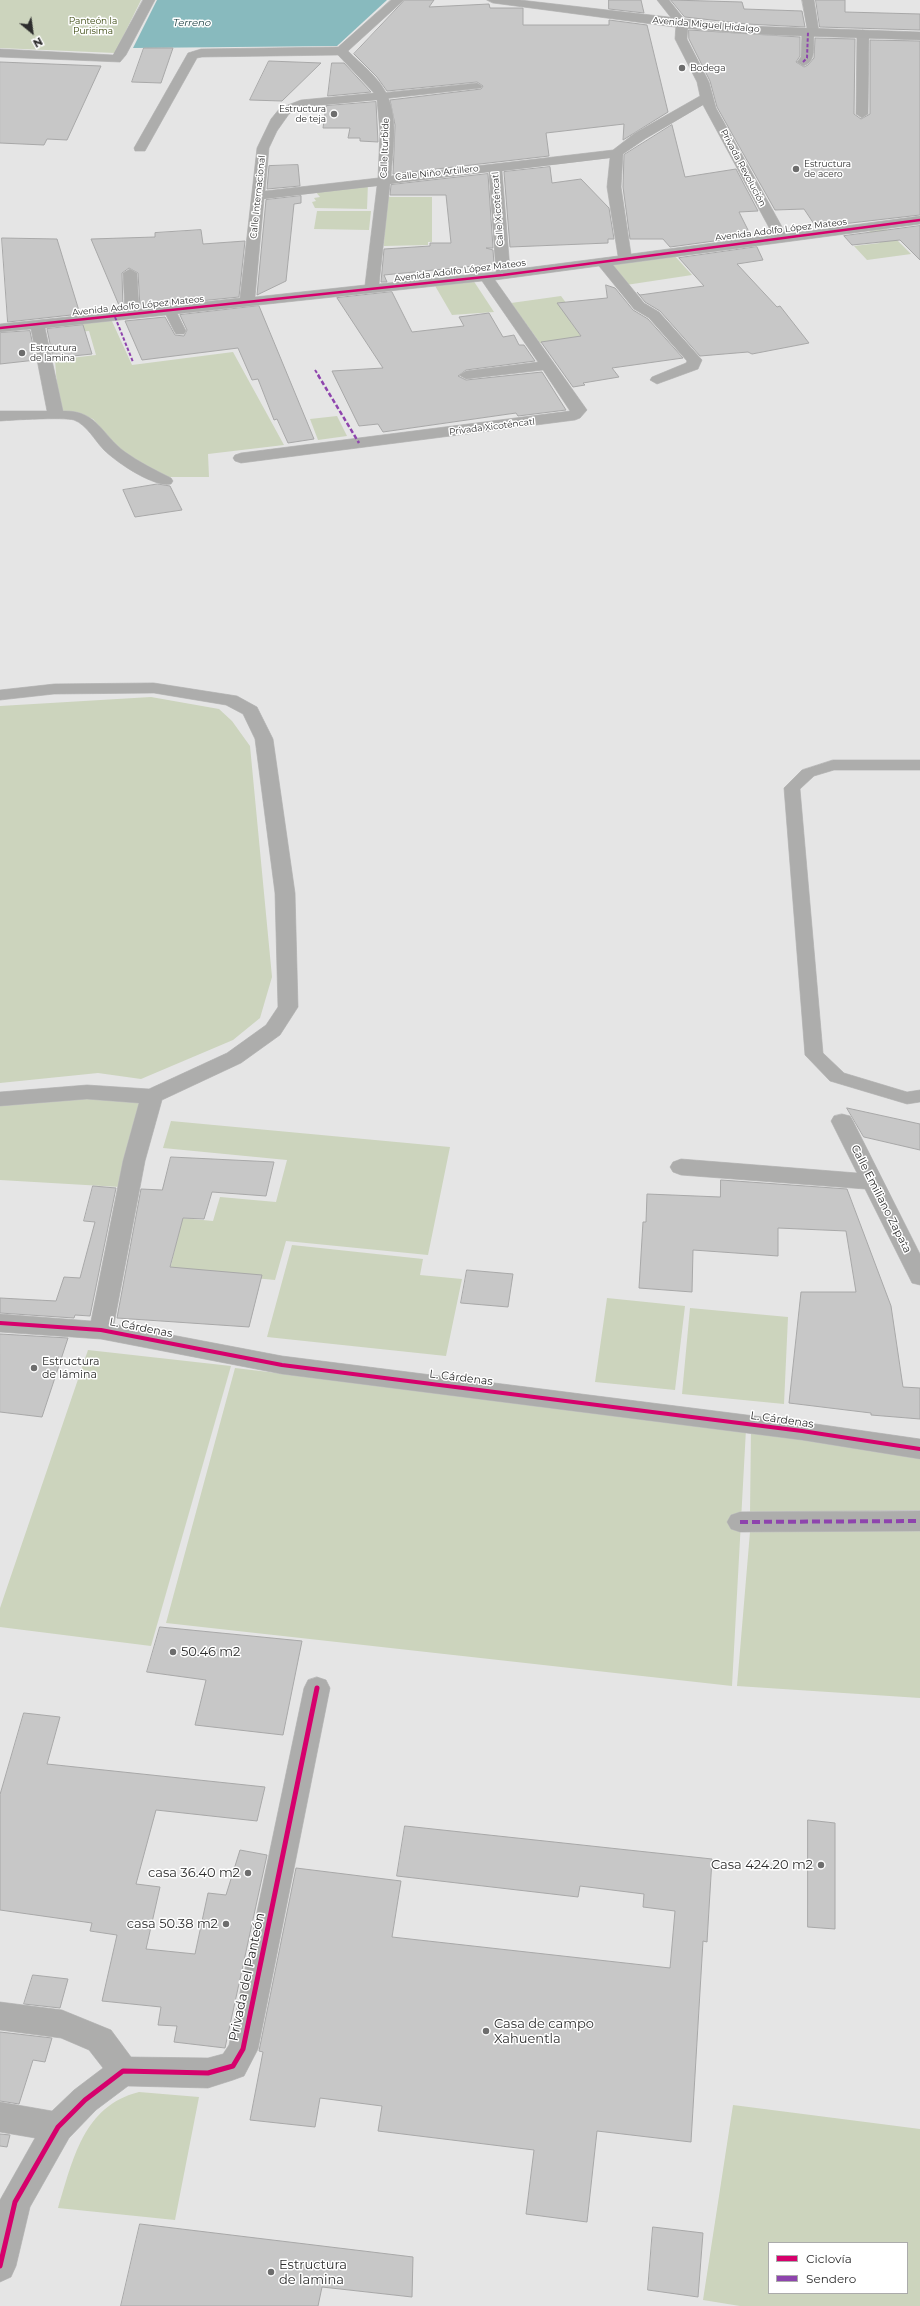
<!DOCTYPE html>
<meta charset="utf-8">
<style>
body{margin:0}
#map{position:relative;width:920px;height:2306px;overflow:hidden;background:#e5e5e5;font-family:Montserrat,sans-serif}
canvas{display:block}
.legend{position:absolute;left:768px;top:2242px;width:140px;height:52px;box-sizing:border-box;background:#fff;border:1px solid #ababab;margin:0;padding:5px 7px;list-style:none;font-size:12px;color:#2d2d2d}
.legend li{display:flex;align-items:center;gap:8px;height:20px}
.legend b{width:20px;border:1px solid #ababab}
.north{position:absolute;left:12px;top:12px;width:40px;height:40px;-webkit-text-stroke:3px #fff;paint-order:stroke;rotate:151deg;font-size:11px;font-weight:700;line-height:16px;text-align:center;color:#2d2d2d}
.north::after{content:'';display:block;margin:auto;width:14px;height:18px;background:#2d2d2d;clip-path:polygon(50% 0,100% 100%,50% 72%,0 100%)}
</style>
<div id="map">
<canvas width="920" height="2306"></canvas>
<ul class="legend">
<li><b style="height:5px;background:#d6006c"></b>Ciclovía</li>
<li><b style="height:5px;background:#8e44ad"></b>Sendero</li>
</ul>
<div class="north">N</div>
</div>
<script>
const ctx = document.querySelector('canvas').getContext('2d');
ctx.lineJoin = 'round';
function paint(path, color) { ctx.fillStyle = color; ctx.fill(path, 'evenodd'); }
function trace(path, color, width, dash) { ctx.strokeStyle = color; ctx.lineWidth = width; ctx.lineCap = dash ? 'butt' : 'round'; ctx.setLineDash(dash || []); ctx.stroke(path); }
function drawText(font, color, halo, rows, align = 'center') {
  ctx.font = font + ' Montserrat,sans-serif'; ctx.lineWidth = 3; ctx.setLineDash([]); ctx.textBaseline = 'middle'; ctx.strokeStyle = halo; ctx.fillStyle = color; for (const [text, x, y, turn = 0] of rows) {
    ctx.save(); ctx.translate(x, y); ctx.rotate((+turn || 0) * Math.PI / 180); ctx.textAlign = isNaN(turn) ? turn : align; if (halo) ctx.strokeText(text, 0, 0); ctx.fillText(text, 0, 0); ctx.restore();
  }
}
const green = new Path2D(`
 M0,0H141L115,53L0,48Z
 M368,183L367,209L315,208L312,202L316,201L314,198L320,197L315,191Z
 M385,197H432V242H428V245L384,246Z
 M317,211H371L369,230L314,229Z
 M885,228L911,254L867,260L854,246L880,243L868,230Z
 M673,254L692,275L626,285L607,264Z
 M473,280L494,312L452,315L434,284Z
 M561,296L578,319L570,320L582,338L540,343L511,303Z
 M111,319L132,365L233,352L284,445L208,454L209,477H166L134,461L117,447L93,419L76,412H59L55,360L96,355L89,331L65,333L64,324Z
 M337,416L347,436L318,440L310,419Z
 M151,697L219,709L232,721L250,746L272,977L260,1018L233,1040L141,1079L98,1073L0,1083V706Z
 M89,1097L141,1102L120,1187L0,1180V1104Z
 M171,1121L450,1147L428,1255L286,1241L275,1280L170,1270L182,1218L213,1221L220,1197L276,1202L287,1160L163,1148Z
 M292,1245L423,1259L420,1275L462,1279L446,1356L267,1337Z
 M607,1298L685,1306L675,1390L595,1382Z
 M690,1308L788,1317L784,1404L682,1394Z
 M88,1350L231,1366L151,1646L0,1627V1608Z
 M235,1368L746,1429L732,1686L166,1623Z
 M751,1429L920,1454V1510L750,1514Z
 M920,1528V1698L737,1686L750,1532Z
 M139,2092L199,2097L175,2220L58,2208C73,2160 83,2106 139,2092Z
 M733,2105L920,2129V2306H740L703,2300ZM769,2243H907V2293H769Z`);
const water = new Path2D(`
 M157,0H387L337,46L133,48Z`);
const building = new Path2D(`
 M405,0H434L429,7L489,4L490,8H523V25H609V20L647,25L668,112L623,140L624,124L546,133L549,156L393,174L395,125L390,100L481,89L483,86L477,82L387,91L377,77L354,54Z
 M609,0H641L644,13L609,9Z
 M671,0L742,2L744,9L802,11L805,27L747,24L685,17Z
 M816,0H845V12L920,14V30L820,27Z
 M689,30L800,37V56L796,62L804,67L808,65L814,58L815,38L855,39L854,114L861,119L870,114V40L920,41V215L816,227L804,209L775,210L717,107L710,81L689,39Z
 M144,48H173L161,83L132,82Z
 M269,61L321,63L282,101L250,100Z
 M0,62L101,66L67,140L47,139L44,145L0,143Z
 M332,63H344L371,92L328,96Z
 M376,102L378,142L360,141V138H348L350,128H323L326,106Z
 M672,125L685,177L736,169L758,211L739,212L751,236L670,247L663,239H630L623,187L624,155Z
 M298,165L300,186L267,189L269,166Z
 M550,167L552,183L581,179L609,208L614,239H608V243L510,247L504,172Z
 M488,174L493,248H486L493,250L494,264L384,275L387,282H381L384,249L430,246V243H451L446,195H390L391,185Z
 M301,196V203L294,204L286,281L257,295L266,200Z
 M920,226V260L900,240L852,245L844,236Z
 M201,230L203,244L245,241L239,297L140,307L138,273L129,268L122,273L123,310H121L91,239L155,237V233Z
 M2,238L57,239L80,314L8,322Z
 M757,247L763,260L737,264L777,307L780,306L809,343L752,354L748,352L700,356L660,311L645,302L637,292L640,295L704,286L679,258Z
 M606,285L615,288L633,310L648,319L683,358L612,368L619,377L583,383L585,385L573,387L541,342L581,336L557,303L607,298Z
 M392,292L412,332L464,326L459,317L489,313L503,337L514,335L519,345H524L535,361L466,370L458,376L466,380L542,372L566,410L518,416L516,413L383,432L378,424L359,426L332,371L383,368L337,298Z
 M259,306L314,439L288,443L277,419L274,420L258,379L252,380L238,348L142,360L125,321L165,317L175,335L184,336L187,330L180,315Z
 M83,325L92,354L53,358L47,329Z
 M30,331L36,360L0,364V333Z
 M158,484L170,486L182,510L135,517L123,490Z
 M847,1108L920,1124V1150L864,1137Z
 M171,1157L274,1162L266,1196L212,1192L204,1219L183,1218L170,1267L262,1275L249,1327L117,1318L141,1189L162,1190Z
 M721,1180L847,1189L891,1306L903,1387L920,1388V1419L871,1415V1413L789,1403L801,1292H856L846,1231L778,1228V1256L693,1250L692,1292L639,1288L643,1222H646L647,1194L720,1197Z
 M93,1186L116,1188L90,1316L75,1315L74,1318L0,1313V1298L56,1301L64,1277L80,1278L95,1222L84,1221Z
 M467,1270L513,1274L508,1307L461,1303Z
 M0,1334L68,1338L42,1417L0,1412Z
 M160,1627L302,1641L283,1735L195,1725L206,1680L147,1672Z
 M24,1713L60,1717L47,1764L265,1787L257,1821L156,1810L136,1884L160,1887L146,1949L195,1954L208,1893L226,1895L240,1850L267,1855L225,2048L174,2042L177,2026L158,2025L161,2007L102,2001L117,1935L90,1931L92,1923L0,1910V1795Z
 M808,1820L835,1823V1929L808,1927Z
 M405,1826L712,1859L707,1942L703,1941L691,2142L597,2131L587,2222L526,2214L534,2150L378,2131L382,2106L320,2098L315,2127L250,2120L263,2052L259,2051L296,1868L401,1881L392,1937L670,1968L675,1911L643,1907L644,1894L580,1886L578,1897L397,1876Z
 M33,1975L68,1979L60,2008L24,2004Z
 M0,2032L52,2038L45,2062L33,2060L19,2104L0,2101Z
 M0,2134L10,2135L7,2147L0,2146Z
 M140,2224L413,2257L412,2297L322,2287L318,2306H121Z
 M653,2227L703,2233L698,2297L648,2290Z`);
const service = new Path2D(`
 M477,83L482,86L481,88L382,99L377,96L382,93Z
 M170,307L176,311L186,331L184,334H176L174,331L164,311Z
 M833,760H920V770H834L814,776L800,789L823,1053L844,1073L907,1092L920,1090V1102L907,1104L830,1081L805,1055L784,788L802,770Z`);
const pedestrian = new Path2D(`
 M920,1511V1531L740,1532L731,1529L727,1522L731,1515L740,1512Z`);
const minor = new Path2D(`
 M143,0H155L126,55L120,62L0,57V49L113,55Z
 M391,0H404L348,51C361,64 381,79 388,97C398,120 393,151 391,176L613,150L635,133L700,96L697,82L675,39L676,24L657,0H669L688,24L687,39L709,82L716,108L786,234L920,216V224L613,265L644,303L659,312L702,360L698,369L657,384L650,380L652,377L686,363L687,361L649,318L634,309L599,266L495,280L587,410L580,418L575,420L241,463L235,461L233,458L235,455L241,453L570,411L543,370L466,379L459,375L466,371L538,362L482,281L45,328L63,411C97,410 101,434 125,452C139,462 155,470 171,478L173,481L171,484C154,488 116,462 104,450C95,441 87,425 74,420C63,417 14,420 0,421V411H47L31,329L0,332V324L125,311L123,273L130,269L137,273L139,309L240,298L257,148L271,119L280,108L301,100L374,93L338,55L202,57L197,58L145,151H135L134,148L188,53L201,49L338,47ZM377,100L380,132L378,178L265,191L269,148L277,131L289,114L302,107ZM703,105L773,235L631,254L621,187L623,154L645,139ZM610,158L607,187L618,256L510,270L502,171ZM489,172L496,272L379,284L390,184ZM377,186L365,285L255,297L264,199Z
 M802,0H814L819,32L814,35C813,47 817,62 803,66L797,62L801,57L802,32L807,29Z
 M863,30L869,34L868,114L862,118L856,114L857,34Z
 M154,683L237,696L257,707L273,739L295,893L298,1007L280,1035L241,1063L162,1100L145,1161L114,1324L282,1356L802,1422L920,1439V1459L802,1440L282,1374L101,1339L0,1332V1314L91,1321L123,1161L139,1103L87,1099L0,1106V1092L87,1085L149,1089L227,1053L266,1025L278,1007L275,893L255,739L243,714L226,705L154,693L54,694L0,700V690L54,684Z
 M842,1114L850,1116L853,1121L920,1254V1285L912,1283L865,1189L681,1175L673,1172L670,1167L673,1162L681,1159L857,1173L831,1121L834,1116Z
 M317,1677L326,1680L330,1688L258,2049L244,2076L233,2080L208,2088L128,2086L96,2110L69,2138L30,2207L16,2266L11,2277L0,2282V2200L35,2138L0,2132V2102L52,2111L74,2090L103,2068L89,2050L61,2038L0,2030V2002L62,2010L111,2030L131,2057L208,2058L223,2054L229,2045L304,1688L308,1680Z`);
const secondary = new Path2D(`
 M487,0H520L747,26L920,32V40L747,34L682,28L493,3Z`);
const quietFar2 = new Path2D(`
 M803,62L807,58L808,32
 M115,317L133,362
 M315,370L319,376`);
const quietFar1 = new Path2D(`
 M318,375L359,443`);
const quiet = new Path2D(`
 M740,1522L920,1521`);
const cyclewayFar2 = new Path2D(`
 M0,328L503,275L920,220`);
const cyclewayFar1 = new Path2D(`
 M0,1323L101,1330L282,1365L802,1431L920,1449`);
const cycleway = new Path2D(`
 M0,2266L15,2202L58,2127L85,2100L123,2071L208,2073L233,2066L243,2049L317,1688`);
const markers = [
 [682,68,4,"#6d6d6d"],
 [334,114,4,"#6d6d6d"],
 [796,169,4,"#6d6d6d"],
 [22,353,4,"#6d6d6d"],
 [34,1368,4,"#6d6d6d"],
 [173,1652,4,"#6d6d6d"],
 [821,1865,4,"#6d6d6d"],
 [248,1873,4,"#6d6d6d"],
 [226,1924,4,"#6d6d6d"],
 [486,2031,4,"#6d6d6d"],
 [271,2272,4,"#6d6d6d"]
];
const farParknames = [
 ["Panteón la",93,21],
 ["Purisima",93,31]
];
const farStreetnames = [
 ["Avenida Miguel Hidalgo",706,25,5],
 ["Calle Iturbide",385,148,-88],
 ["Privada Revolución",743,168,62],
 ["Calle Niño Artillero",437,173,-6],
 ["Calle Internacional",258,197,-84],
 ["Calle Xicoténcatl",498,209,-94],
 ["Avenida Adolfo López Mateos",781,230,-7],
 ["Avenida Adolfo López Mateos",460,271,-7],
 ["Avenida Adolfo López Mateos",138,306,-6],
 ["Privada Xicoténcatl",492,427,-7]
];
const farPoinames = [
 ["Bodega",690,68],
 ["Estructura",326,109,"right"],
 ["de teja",326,119,"right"],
 ["Estructura",804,164],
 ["de acero",804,174],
 ["Estrcutura",30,348],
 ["de lamina",30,358]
];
const farWaternames = [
 ["Terreno",192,23]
];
const streetNames = [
 ["Calle Emiliano Zapata",881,1199,63],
 ["L. Cárdenas",141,1328,11],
 ["L. Cárdenas",461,1378,7],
 ["L. Cárdenas",782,1420,8]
];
const poiNames = [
 ["Estructura",42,1362],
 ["de lámina",42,1375]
];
const nearPoinames = [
 ["50.46 m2",181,1652],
 ["Casa 424.20 m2",813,1865,"right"],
 ["casa 36.40 m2",240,1873,"right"],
 ["casa 50.38 m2",218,1924,"right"],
 ["Casa de campo",494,2024],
 ["Xahuentla",494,2039],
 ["Estructura",279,2265],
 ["de lamina",279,2280]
];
const nearStreetnames = [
 ["Privada del Panteón",247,1977,-78]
];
paint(green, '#ccd4bd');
paint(water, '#88babe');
paint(building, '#c7c7c7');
trace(building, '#a8a8a8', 1);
trace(service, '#c0c0c0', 1);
trace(pedestrian, '#c0c0c0', 1);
trace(minor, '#c0c0c0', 1);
trace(secondary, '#c0c0c0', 1);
paint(service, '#adadac');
paint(pedestrian, '#adadac');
paint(minor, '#adadac');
paint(secondary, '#acacab');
trace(quietFar2, '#8e44ad', 2, [3.5, 2]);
trace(quietFar1, '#8e44ad', 2.5, [4.5, 2.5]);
trace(quiet, '#8e44ad', 4, [8, 4]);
trace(cyclewayFar2, '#d6006c', 2.5);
trace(cyclewayFar1, '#d6006c', 4);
trace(cycleway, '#d6006c', 5);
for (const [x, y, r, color] of markers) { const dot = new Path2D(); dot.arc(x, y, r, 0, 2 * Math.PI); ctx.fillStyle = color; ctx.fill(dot); trace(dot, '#fff', 1.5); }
drawText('9px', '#354409', '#fff', farParknames);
drawText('9px', '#2d2d2d', '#fff', farStreetnames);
drawText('9px', '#2d2d2d', '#fff', farPoinames, 'left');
drawText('italic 10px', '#113639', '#fff', farWaternames);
drawText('11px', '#2d2d2d', '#fff', streetNames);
drawText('11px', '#2d2d2d', '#fff', poiNames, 'left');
drawText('13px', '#2d2d2d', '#fff', nearPoinames, 'left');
drawText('13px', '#2d2d2d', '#fff', nearStreetnames);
</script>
